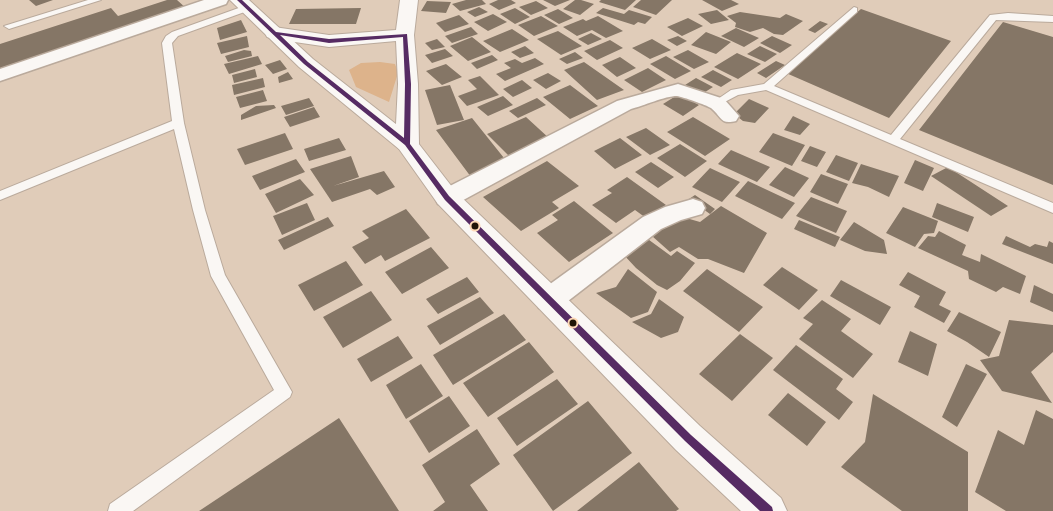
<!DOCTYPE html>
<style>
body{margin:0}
canvas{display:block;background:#e0ccb9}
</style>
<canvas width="1053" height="511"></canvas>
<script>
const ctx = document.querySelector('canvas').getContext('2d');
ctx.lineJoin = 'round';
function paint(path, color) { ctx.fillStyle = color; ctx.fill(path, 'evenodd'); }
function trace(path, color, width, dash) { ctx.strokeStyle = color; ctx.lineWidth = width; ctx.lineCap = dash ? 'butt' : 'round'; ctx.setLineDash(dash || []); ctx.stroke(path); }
const green = new Path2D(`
 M380,62L395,64L398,73L389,102L356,87L349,70L361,63Z`);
const building = new Path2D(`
 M29,0H53L36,6Z
 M167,0H177L187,9L0,73V44L111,8L118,16Z
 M466,0H482L486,4L460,11L452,4Z
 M498,0H511L516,3L499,10L489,4Z
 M543,0H570L555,6Z
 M575,0H581L594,4L580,15L563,9Z
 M601,0H636L625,10L599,2Z
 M641,0H672L656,15L633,7Z
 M702,0H731L739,4L722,11Z
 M427,1L451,2L446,13L421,11Z
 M536,1L548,8L531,15L519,7Z
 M479,7L488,12L475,17L467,12Z
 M361,8L356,24H289L296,9Z
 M515,8L530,17L515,24L500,14Z
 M603,8L624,14L629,10L652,17L645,24L638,22L634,25L596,13Z
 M558,9L573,18L559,24L544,15Z
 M861,9L951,41L889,118L786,73Z
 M717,10L729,20L711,24L698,14Z
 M740,12L780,18L786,14L803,21L783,35L774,34L763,28L750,32L735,27L736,23L727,16Z
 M493,14L507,22L488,31L474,22Z
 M459,15L469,24L445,32L436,23Z
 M541,16L558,26L534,36L518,25Z
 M598,16L623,31L606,38L592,30L577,36L563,27L583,19L586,21Z
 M688,18L703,26L682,36L667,27Z
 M241,20L247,32L220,40L217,28Z
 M820,21L828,24L815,33L808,30Z
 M1003,22L1053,37V185L919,130Z
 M471,27L478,34L452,43L445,36Z
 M736,28L759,38L744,47L721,36Z
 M512,29L529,40L500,52L483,41Z
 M558,31L582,46L561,55L537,39Z
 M706,32L731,42L716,54L691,45Z
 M591,33L602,39L588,45L578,39Z
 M247,36L249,47L221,54L217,43Z
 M678,36L687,41L677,46L667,40Z
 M772,36L792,45L780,53L760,43Z
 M472,37L491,52L468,61L450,46Z
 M437,39L445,47L432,50L425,43Z
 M652,39L671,50L650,59L632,48Z
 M610,40L623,48L597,60L584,51Z
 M525,46L534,53L520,58L511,52Z
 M760,46L777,54L765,62L747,54Z
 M445,49L453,56L432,63L425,55Z
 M244,50L251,51L252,56L228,62L225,56Z
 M688,50L709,62L694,69L673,57Z
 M575,52L583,58L567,64L559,59Z
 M737,53L761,64L738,79L714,67Z
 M492,55L498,60L477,69L471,63Z
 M258,56L262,64L229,74L224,64Z
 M666,56L691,71L675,79L650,64Z
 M620,57L636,68L617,77L602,65Z
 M535,58L544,64L505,81L496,74L511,68L504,63L515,59L522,63Z
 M280,60L287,69L273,74L265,65Z
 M776,61L785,65L766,78L757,73Z
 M584,62L624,90L597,100L564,70Z
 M446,64L462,77L442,85L426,71Z
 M648,68L666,80L642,92L624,80Z
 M255,69L257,77L234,83L232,75Z
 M713,70L732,80L721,87L701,77Z
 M288,72L293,79L279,83L278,77Z
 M548,73L561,81L546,89L533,80Z
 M480,76L499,95L467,106L458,96L477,89L468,80Z
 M263,78L265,87L234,95L232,85Z
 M696,78L713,87L702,94L685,85Z
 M522,80L532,88L513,97L503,89Z
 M450,85L464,120L437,125L425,90Z
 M570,85L598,106L570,119L543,97Z
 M263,90L267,101L240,108L236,97Z
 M679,94L699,105L683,116L663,104Z
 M503,96L513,105L488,116L477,107Z
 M309,98L314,106L286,115L281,106Z
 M537,98L546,105L518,118L509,111Z
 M749,99L769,108L755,123L743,121L734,114Z
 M274,105L276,108L241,120V115L256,106Z
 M314,107L320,117L290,127L284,117Z
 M793,116L810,124L800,135L784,130Z
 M526,117L550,139L510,157L487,134Z
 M693,117L730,139L705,156L667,132Z
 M472,118L508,163L471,177L436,130Z
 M646,128L670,145L650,155L626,137Z
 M285,133L293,149L245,165L237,149Z
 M773,133L805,145L792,166L759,152Z
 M339,138L346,150L309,161L304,149Z
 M620,138L642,155L615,169L594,151Z
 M680,144L707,161L685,177L657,158Z
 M810,146L826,152L817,167L801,161Z
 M731,150L770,167L757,182L718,164Z
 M836,155L858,163L849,181L826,172Z
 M351,156L359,177L333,186L384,171L395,187L377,195L370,189L332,202L310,169Z
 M296,159L305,172L260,190L252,176Z
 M915,160L934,168L923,191L904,183Z
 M547,161L579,186L552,202L559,208L521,231L483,197Z
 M651,162L674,177L658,188L635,172Z
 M861,164L899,176L889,197L868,187L852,183Z
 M785,167L809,178L794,197L769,185Z
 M948,167L1008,206L991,216L931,176Z
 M710,168L740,182L722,202L692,187Z
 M821,174L848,184L838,204L810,192Z
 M627,177L666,205L646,218L635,210L616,223L592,205L612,193L607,190Z
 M300,179L314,195L276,213L265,194Z
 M748,181L795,203L782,219L735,196Z
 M695,195L715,209L710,214L689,199Z
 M811,197L847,211L836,233L796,216Z
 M574,201L613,233L569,262L537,233L558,220L552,215Z
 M307,203L315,220L282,235L273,216Z
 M937,203L974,217L968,232L932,217Z
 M721,206L767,233L744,273L708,259H698L679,247L670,252L652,236L668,223L686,218L700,222Z
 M903,207L938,221L934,233L924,234L915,247L886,233Z
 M406,209L430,238L385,261L381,255L365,264L352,247L369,238L362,231Z
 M328,217L334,226L284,250L278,240Z
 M799,220L840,237L835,247L794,229Z
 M854,222L884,240L887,254L865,251L840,240Z
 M939,231L966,245L962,255L980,262L981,254L1026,276L1020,294L1003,287L996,292L969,279L968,271L918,248L928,236L935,237Z
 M1006,236L1030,247L1035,244L1047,247L1049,241L1053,243V264L1002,244Z
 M645,237L671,256L677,251L695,263L680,281L667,290L657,285L636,268L623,254Z
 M431,247L449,268L402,294L385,272Z
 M346,261L363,285L314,311L298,285Z
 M782,267L818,290L799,310L763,285Z
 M628,269L657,292L648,312L631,318L596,293L616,287Z
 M707,269L763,307L739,332L683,291Z
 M908,272L946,292L939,305L951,311L944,323L914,307L920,296L899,285Z
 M467,277L479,292L438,314L426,299Z
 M841,280L891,307L880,325L830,296Z
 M1034,285L1053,294V312L1030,302Z
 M371,291L392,320L343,348L323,317Z
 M480,297L494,313L440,345L427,326Z
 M659,299L684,317L678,332L661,338L632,322L651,314Z
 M822,300L851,319L841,331L873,354L853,378L799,339L813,324L803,318Z
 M959,312L1001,332L989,357L967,342L947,331Z
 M504,314L526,340L453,385L433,355Z
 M1009,320L1053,325V352L1031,372L1052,403L1002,391L980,360L999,356Z
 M910,331L937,344L928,376L898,362Z
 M740,334L773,358L732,401L699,374Z
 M398,336L413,358L371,382L357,359Z
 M529,342L554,372L488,417L463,383Z
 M796,345L843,379L836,389L853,402L839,420L773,370Z
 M421,364L443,396L406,419L386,385Z
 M966,364L987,374L957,427L942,417Z
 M557,379L578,404L517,446L497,418Z
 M788,393L826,422L807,446L768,415Z
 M873,394L968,452V511H902L841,467L865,442Z
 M449,396L470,426L429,453L409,421Z
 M588,401L632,453L553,511L513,455Z
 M1036,410L1053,419V511H1006L975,492L998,430L1024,445Z
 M339,418L399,511H199Z
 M477,429L500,464L470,485L488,511H433L445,502L422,465Z
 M639,462L679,509L676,511H577Z`);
const lane = new Path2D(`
 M88,0H101L12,28L9,29L4,26Z
 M247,5L251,8L250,10L178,36L172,43L184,123L205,210L225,275L292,392L290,397L133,511H108L110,504L274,390L211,276L193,210L174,129L0,200V191L172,121L162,43L166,36L172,32Z
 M854,7L857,8V12L774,86L891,135L990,15L1008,13L1053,16V22L996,20L900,139L1053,203V213L766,90L738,95L717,106L712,103L731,90L764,84Z`);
const street = new Path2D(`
 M204,0H228L226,4L0,81V69Z
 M678,84L724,99L739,116L736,121C720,125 722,117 711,108C706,105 683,97 677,96C665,96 643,106 631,109L456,204L447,206L438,204L435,198L438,192L617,101Z
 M693,199L702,202L705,208L702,214L681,220L661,229L559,308L549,311L539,308L535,300L539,292L643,217L665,207Z`);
const secondary = new Path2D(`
 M400,0H418L414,35L418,84L419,144L415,149L407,151L399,149L395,144L398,84L396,41L329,47L274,39L267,37L265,33L267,29L274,27L329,35L396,30Z`);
const primary = new Path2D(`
 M230,0H249L313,59L415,139L456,192L700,426L781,498L787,511H741L676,450L438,204L399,149L299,67Z`);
const bus1 = new Path2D(`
 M237,0H242L276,32L329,39L407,34L411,84L410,144L449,196L691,435L772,507L773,511H760L685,441L445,200L405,145L304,64ZM280,35L329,43L403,37L405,84L404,138L308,62Z`);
const markers = [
 [475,226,4.5,"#211407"],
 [573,323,4.5,"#211407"]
];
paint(green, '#ddb38b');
paint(building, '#857666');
trace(lane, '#baaa9c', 2);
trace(street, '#baaa9c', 3);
trace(secondary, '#baaa9c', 2);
trace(primary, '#baaa9c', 2);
paint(lane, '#faf7f4');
paint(street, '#faf7f4');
paint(secondary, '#faf7f4');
paint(primary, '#faf7f4');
paint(bus1, '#562b63');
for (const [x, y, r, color] of markers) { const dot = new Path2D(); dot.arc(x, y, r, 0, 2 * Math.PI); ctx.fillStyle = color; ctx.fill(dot); trace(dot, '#fed8b6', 2); }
</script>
